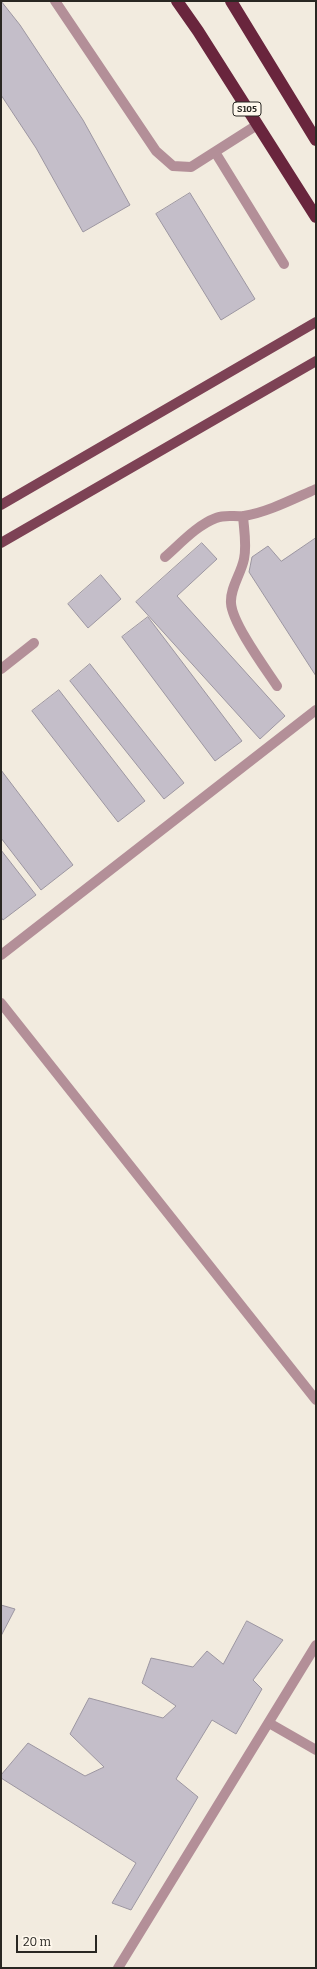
<!DOCTYPE html>
<style>
body{margin:0}
#map{position:relative;width:317px;height:1969px;overflow:hidden;background:#f2ebdf;font-family:Bitter,serif}
canvas{display:block}
.frame{position:absolute;inset:0;border:2px solid #292722;pointer-events:none}
.scale{position:absolute;left:16px;top:1935px;width:81px;height:18px;box-sizing:border-box;border:2px solid #292722;border-top:0;padding-left:5px;font-size:12px;line-height:14px;white-space:nowrap;color:#292722;-webkit-text-stroke:3px #fff8ed;paint-order:stroke}
</style>
<div id="map">
<canvas width="317" height="1969"></canvas>
<div class="frame"></div>
<div class="scale">20 m</div>
</div>
<script>
const ctx = document.querySelector('canvas').getContext('2d');
ctx.lineJoin = 'round';
function paint(path, color) { ctx.fillStyle = color; ctx.fill(path, 'evenodd'); }
function trace(path, color, width, dash) { ctx.strokeStyle = color; ctx.lineWidth = width; ctx.lineCap = dash ? 'butt' : 'round'; ctx.setLineDash(dash || []); ctx.stroke(path); }
function drawText(font, color, halo, rows, align = 'center') {
  ctx.font = font + ' Bitter,serif'; ctx.lineWidth = 4; ctx.setLineDash([]); ctx.textBaseline = 'middle'; ctx.strokeStyle = halo; ctx.fillStyle = color; for (const [text, x, y, turn = 0] of rows) {
    ctx.save(); ctx.translate(x, y); ctx.rotate((+turn || 0) * Math.PI / 180); ctx.textAlign = isNaN(turn) ? turn : align; if (halo) ctx.strokeText(text, 0, 0); ctx.fillText(text, 0, 0); ctx.restore();
  }
}
const building = new Path2D(`
 M1,1L20,25L83,120L130,205L83,232L36,148L1,95Z
 M190,193L255,299L221,320L156,214Z
 M316,538V676L249,572L252,557L268,546L281,561Z
 M202,543L217,559L177,596L285,716L260,739L136,602Z
 M101,575L121,599L88,628L68,604Z
 M148,617L242,741L215,761L122,637Z
 M90,664L184,783L164,799L70,681Z
 M59,690L145,801L118,822L32,711Z
 M1,770L73,865L41,890L1,838Z
 M1,850L36,895L3,920L1,917Z
 M1,1605L15,1609L1,1636Z
 M247,1621L283,1640L253,1680L262,1689L236,1734L212,1720L176,1779L198,1797L131,1910L112,1903L136,1863L1,1778V1775L28,1743L85,1776L104,1767L70,1734L89,1698L163,1718L176,1706L142,1683L151,1658L193,1667L207,1651L223,1664Z`);
const minor = new Path2D(`
 M55,1L156,151L173,166L191,167L257,125
 M215,152L284,264
 M243,516C244,530 247,545 244,559C241,574 230,588 231,603C232,623 265,668 277,686
 M165,557C180,544 197,525 216,518C226,514 234,517 244,516C268,512 293,499 316,489
 M1,669L34,643
 M1,955L316,710
 M1,1003L316,1400
 M269,1723L316,1750
 M118,1968L316,1645`);
const major = new Path2D(`
 M1,505L316,322
 M1,543L316,361`);
const highway = new Path2D(`
 M177,1L198,31L316,217
 M231,1L316,140`);
const shields = [
 [247,109,28]
];
const shieldNames = [
 ["S105",247,109]
];
paint(building, '#c4bec9');
trace(building, '#9c96a1', 1);
trace(minor, '#b38f98', 10);
trace(major, '#7d4255', 10);
trace(highway, '#69253d', 12);
for (const [x, y, w] of shields) { const box = new Path2D(); box.roundRect(x - w / 2, y - 7, w, 14, 3); ctx.fillStyle = '#fff8ed'; ctx.fill(box); trace(box, '#292722', 1); }
drawText('bold 9px', '#292722', null, shieldNames);
</script>
